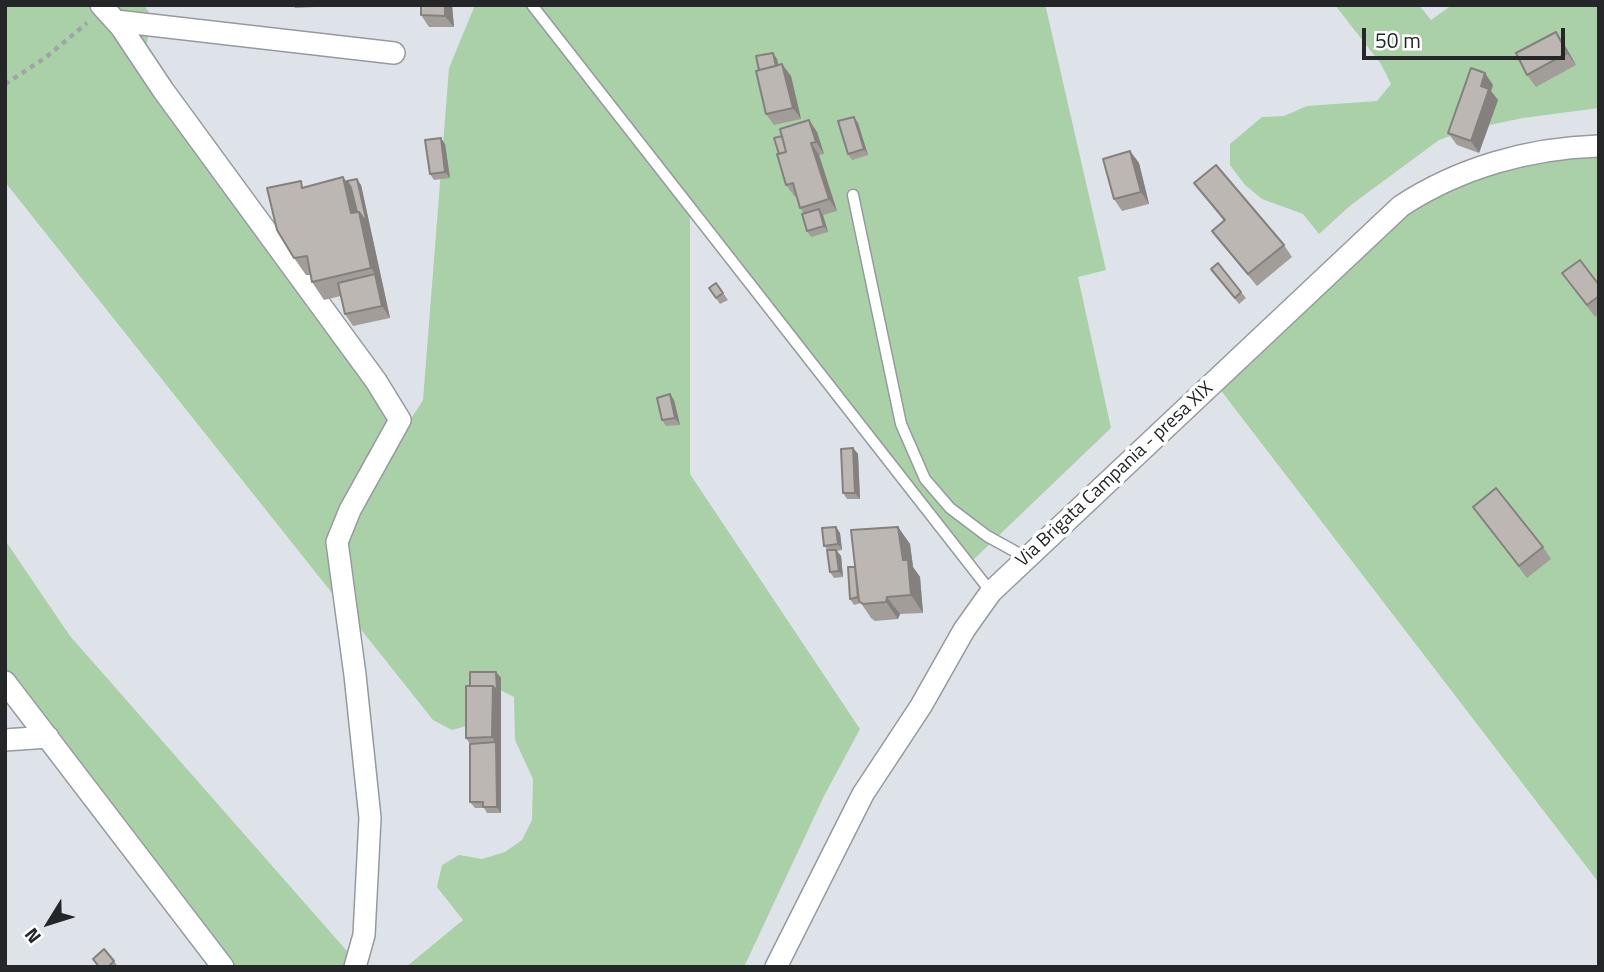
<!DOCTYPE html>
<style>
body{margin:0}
#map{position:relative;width:1604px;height:972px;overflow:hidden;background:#dee3e9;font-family:"Titillium Web",sans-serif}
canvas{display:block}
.frame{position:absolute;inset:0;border:7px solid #242628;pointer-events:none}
.north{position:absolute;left:14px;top:888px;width:70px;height:70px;-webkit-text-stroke:5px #fff;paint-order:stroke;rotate:232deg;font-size:19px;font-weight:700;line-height:28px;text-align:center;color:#242628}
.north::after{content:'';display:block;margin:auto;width:24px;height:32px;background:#242628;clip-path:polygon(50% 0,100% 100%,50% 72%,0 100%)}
.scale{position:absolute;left:1362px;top:28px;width:203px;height:32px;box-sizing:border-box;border:4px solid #242628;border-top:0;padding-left:9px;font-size:21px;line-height:24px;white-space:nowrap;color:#242628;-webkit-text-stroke:5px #fff;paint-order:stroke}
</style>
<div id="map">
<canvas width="1604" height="972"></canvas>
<div class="frame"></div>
<div class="north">N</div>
<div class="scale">50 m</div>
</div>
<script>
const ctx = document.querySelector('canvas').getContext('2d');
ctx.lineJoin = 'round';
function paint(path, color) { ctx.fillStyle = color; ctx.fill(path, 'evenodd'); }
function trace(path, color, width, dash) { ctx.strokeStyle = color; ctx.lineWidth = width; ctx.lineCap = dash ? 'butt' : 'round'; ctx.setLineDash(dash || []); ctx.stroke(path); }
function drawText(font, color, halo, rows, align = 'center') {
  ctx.font = font + ' "Titillium Web",sans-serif'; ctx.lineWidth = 7; ctx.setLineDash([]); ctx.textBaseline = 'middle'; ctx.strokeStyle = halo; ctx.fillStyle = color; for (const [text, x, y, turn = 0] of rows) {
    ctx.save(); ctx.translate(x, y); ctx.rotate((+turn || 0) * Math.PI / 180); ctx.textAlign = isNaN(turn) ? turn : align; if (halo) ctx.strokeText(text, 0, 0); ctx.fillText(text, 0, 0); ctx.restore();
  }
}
const green = new Path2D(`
 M5,5H144L151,15L146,50L409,422L423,400L449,68L475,5H1045L1046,8L1106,270L1078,277L1111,428L970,563L690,201V474L860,729L824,796L744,967H406L463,920L437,887L442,865L459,855L482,859L505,852L522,840L532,820L533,779L515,740L514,697L494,687L473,724L452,730L433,720L5,182Z
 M1335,5H1419L1431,20L1452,5H1599V108L1523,118L1470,129L1439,140L1351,205L1319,234L1303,214L1262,199L1245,185L1230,165V144L1262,117L1284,116L1307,106L1377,101L1391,84L1381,64Z
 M1599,149V883L1216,384L1377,237L1456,177Z
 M5,540L70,636L361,967H230L5,691Z`);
const path = new Path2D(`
 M5,84L45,58L87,23`);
const lane = new Path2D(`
 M532,5L991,592
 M853,195L901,424L925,479L950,508L987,536L1027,558`);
const street = new Path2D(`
 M101,5L121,27L163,90L376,381L400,420L350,510L337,542L355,675L370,818L364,935L355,967
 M116,21L394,53
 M5,682L223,967
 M5,740L48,737
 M776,967L863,794L921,706L964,630L991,592L1401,206C1459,168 1529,148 1599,146`);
const wall = new Path2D(`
 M294,5H354L295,8Z
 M421,5H452L454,27H429L421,15Z
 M1564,44L1576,65L1536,87L1527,75Z
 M777,59L778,65L791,76L801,119L774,125L766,114L759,70Z
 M1493,85L1491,91L1498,100L1479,153L1457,145L1448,133Z
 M809,120L817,132L824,154L819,155L837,211L823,215L828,232L811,237L807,231L804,214L800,208L797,196L795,197L786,185L779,154L782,136Z
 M858,123L868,155L852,160L848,154Z
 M445,144L450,178L434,180L430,174Z
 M1130,151L1139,163L1149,204L1122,211L1114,199Z
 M347,181L361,185L390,318L353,326L345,314L341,296L324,300L312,282L311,275H306L294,258L305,187Z
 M1194,183L1284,245L1292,257L1257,286L1221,243L1212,231L1224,221Z
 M1211,269L1241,292L1246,298L1239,304Z
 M1562,273L1599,285V314L1595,317Z
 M716,283L728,300L720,304L709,288Z
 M674,400L680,425L666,426L662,420Z
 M853,448L858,454L860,499H847L843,493Z
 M1473,507L1543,547L1551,559L1527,578Z
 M836,527L840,533L842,550L837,551L841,556L843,577L834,578L830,572L828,550L824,546Z
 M898,527L910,544L913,567L920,577L923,613L900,614L898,619L875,621L871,618L861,603L854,605L850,599Z
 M496,672L501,678V813H487L484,808H475L470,802V744L466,738L470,686Z
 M93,959L114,961L118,967H98Z`);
const shadedWall = new Path2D(`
 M445,5H452L454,27L445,16Z
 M1556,32L1564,44L1576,65L1567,53Z
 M773,53L777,59L781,77L777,71Z
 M782,64L791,76L801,119L793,108Z
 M1485,73L1493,85L1491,91L1498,100L1479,153L1471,141L1481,86Z
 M854,117L858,123L868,155L864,149Z
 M809,120L817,132L824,154L816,142Z
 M441,138L445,144L450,178L445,172Z
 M811,143L819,155L837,211L829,199Z
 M1130,151L1139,163L1149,204L1141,192Z
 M343,177L356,194L357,179L361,185L390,318L382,306L375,274L371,268L351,213Z
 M819,209L823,215L828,232L824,226Z
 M670,394L674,400L680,425L675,418Z
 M853,448L858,454L860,499L855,493Z
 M836,527L840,533L842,550L838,544Z
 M898,527L910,544L913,567L920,577L923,613L911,595L903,560Z
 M836,550L841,556L843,577L839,571Z
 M887,597L900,614L898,619L886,602Z
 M496,672L501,678V813L497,807L496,743L492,737L493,686Z`);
const building = new Path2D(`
 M421,5H445V16L421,15Z
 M1556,32L1567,53L1527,75L1516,53Z
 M773,53L776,66L759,70L756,56Z
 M782,64L793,108L766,114L756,71Z
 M1471,68L1485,73L1481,86L1489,89L1471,141L1448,133Z
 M854,117L864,149L848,154L838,121Z
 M809,120L816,142L811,143L829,199L800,208L793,183L786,185L777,154L786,152L780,129Z
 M782,136L786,152L779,154L774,138Z
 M441,138L445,172L430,174L425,140Z
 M1130,151L1141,192L1114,199L1103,159Z
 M1216,165L1284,245L1248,274L1212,231L1225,220L1194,183Z
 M343,177L351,213L359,212L371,268L312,282L307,256L294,258L277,230L267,188L301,181L302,188Z
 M357,179L367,223L359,212H357L351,188L347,181Z
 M819,209L824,226L807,231L802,214Z
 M1580,260L1599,285V296L1587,305L1562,273Z
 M1218,263L1241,292L1235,298L1211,269Z
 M375,274L382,306L345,314L338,283Z
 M716,283L723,293L716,298L709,288Z
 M670,394L675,418L662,420L657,398Z
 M853,448L855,493H843L841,449Z
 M1496,488L1543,547L1519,566L1473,507Z
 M836,527L838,544L824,546L822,528Z
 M898,527L903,560H908L911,595L887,597L886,602L863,604L859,601L851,530Z
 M827,550H836L839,571L830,572Z
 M848,567H855L858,597L850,599Z
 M470,672H496L497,691L493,686H470Z
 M466,686H493L492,737L466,738Z
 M496,742L497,807H483V802H470V744Z
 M104,949L114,961L108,967H99L93,959Z`);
const streetNames = [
 ["Via Brigata Campania - presa XIX",1115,475,-43]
];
paint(green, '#a9d0a7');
trace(lane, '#969a9f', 13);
trace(street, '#969a9f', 24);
trace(path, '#a0a4a9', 4.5, [5, 5]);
trace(lane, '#fff', 10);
trace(street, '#fff', 21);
paint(wall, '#a29d99');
paint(shadedWall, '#84807d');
paint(building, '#bcb7b2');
trace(building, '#84807d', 2);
drawText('19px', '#242628', '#fff', streetNames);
</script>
